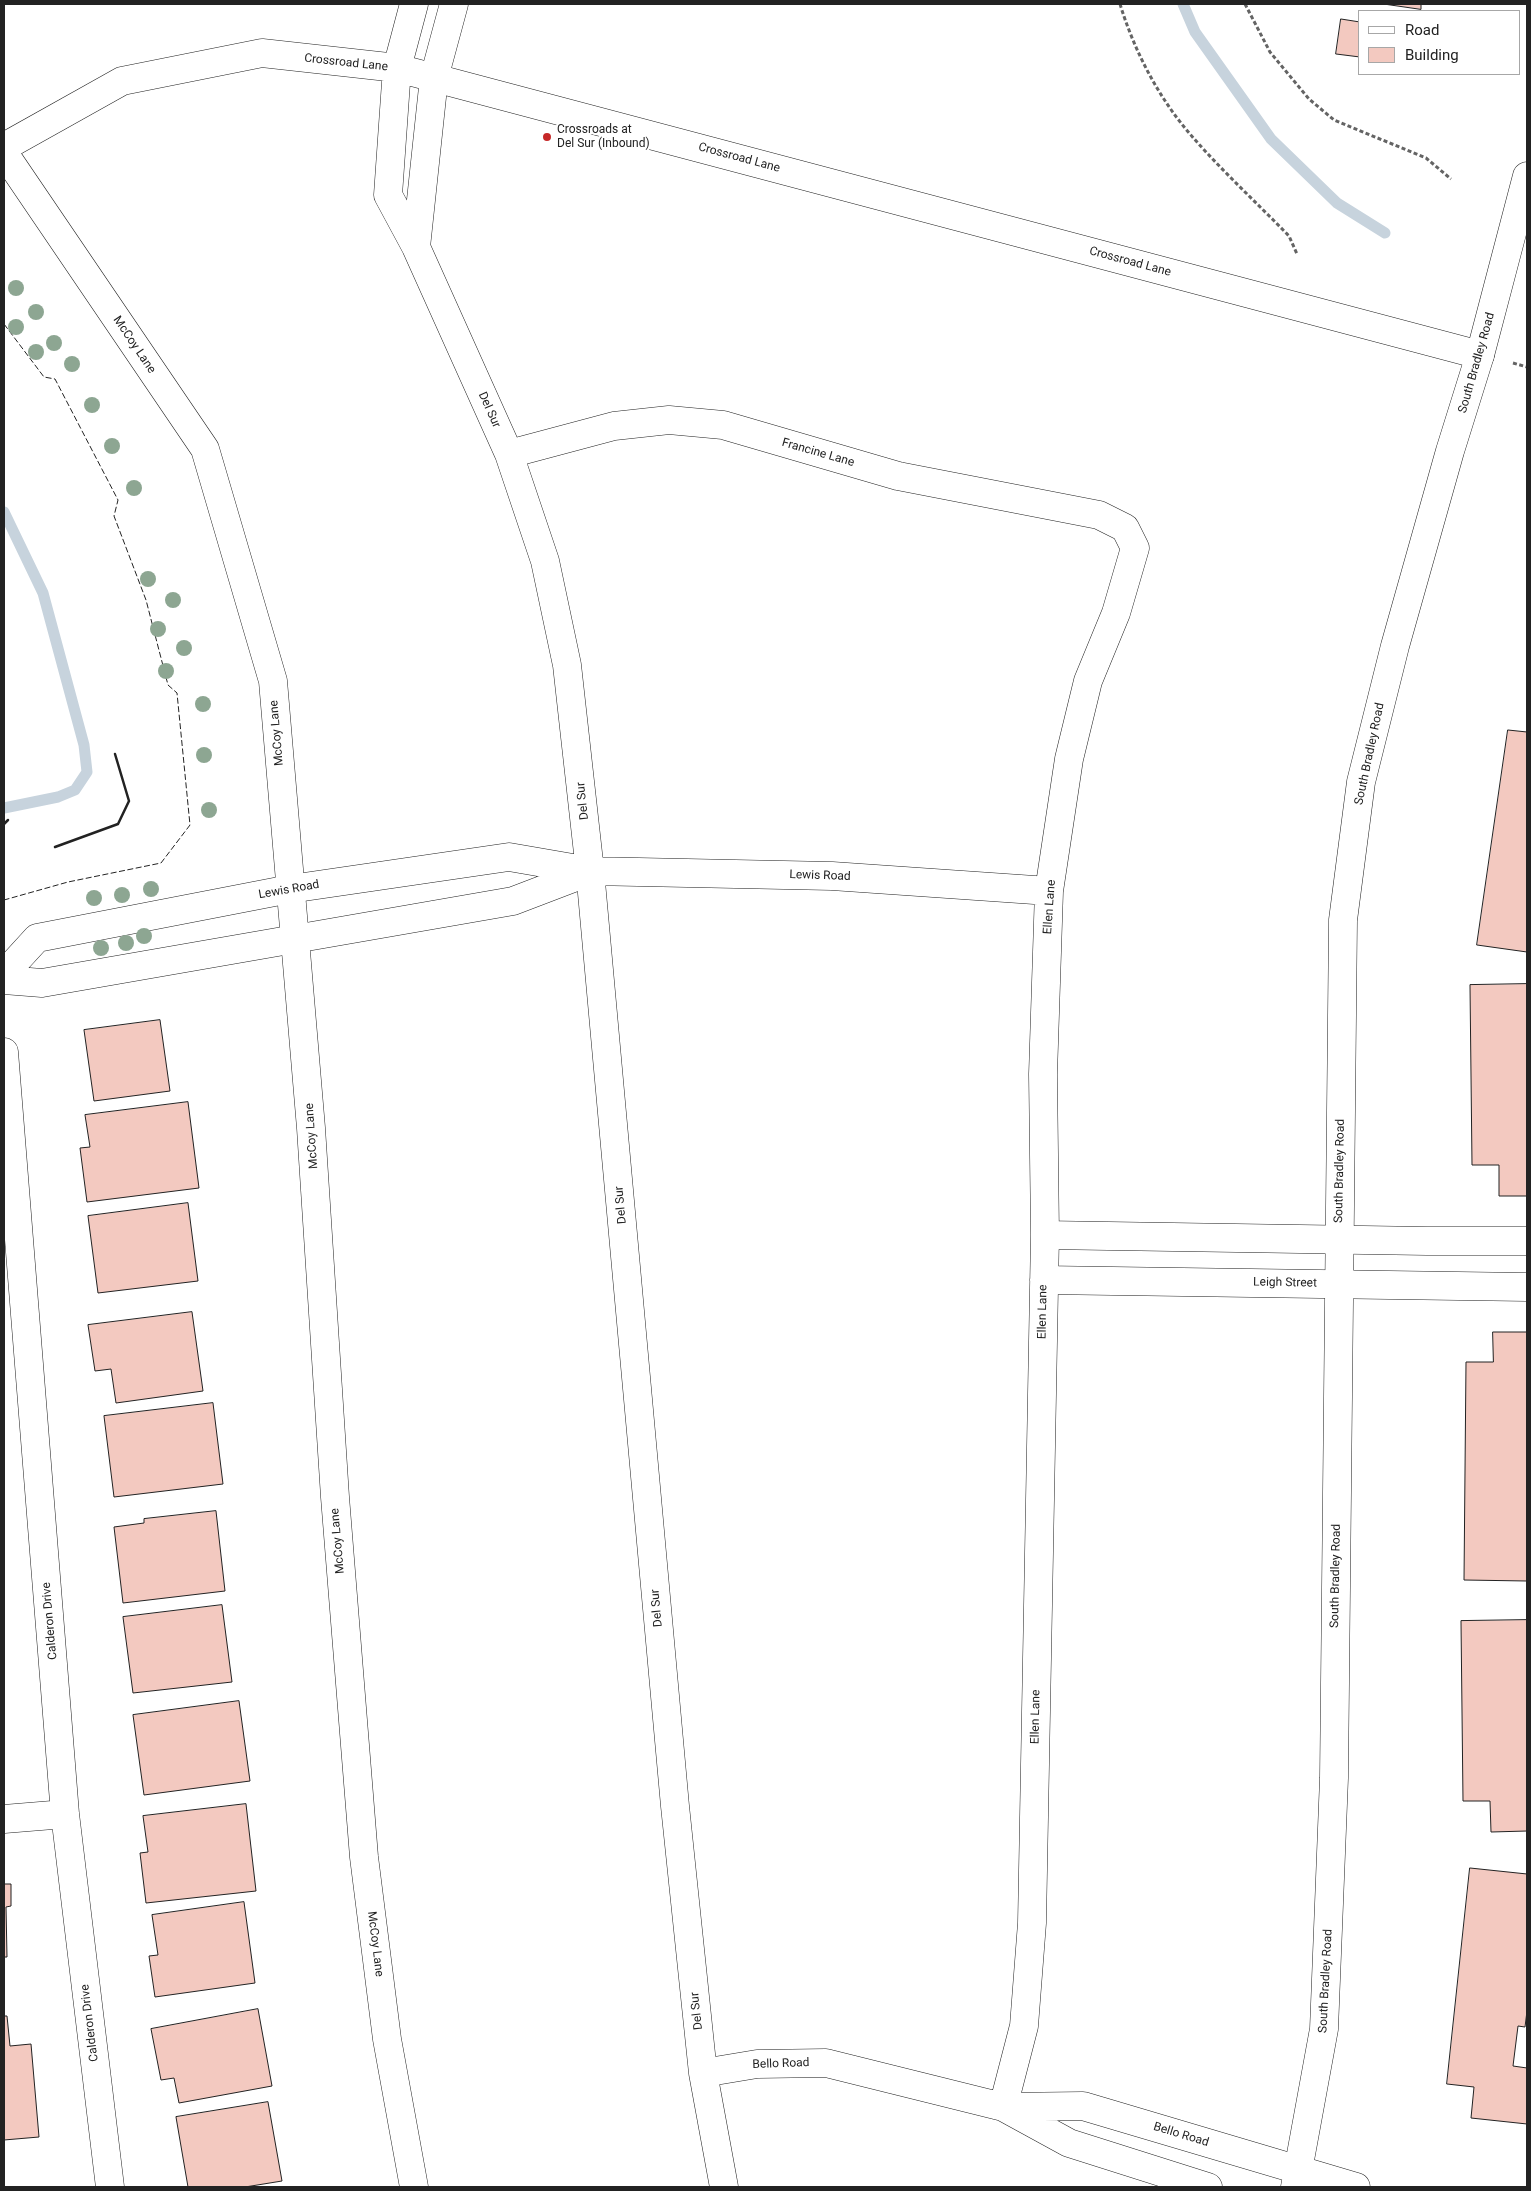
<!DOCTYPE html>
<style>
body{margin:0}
#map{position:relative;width:1531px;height:2191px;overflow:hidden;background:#fff;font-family:Roboto,sans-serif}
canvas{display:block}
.frame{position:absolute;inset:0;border:5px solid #222;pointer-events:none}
.legend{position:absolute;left:1358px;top:10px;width:162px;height:65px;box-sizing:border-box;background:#fff;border:1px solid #a7a7a7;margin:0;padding:6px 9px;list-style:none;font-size:15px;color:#222}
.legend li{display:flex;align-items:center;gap:10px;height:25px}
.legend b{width:25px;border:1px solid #a7a7a7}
</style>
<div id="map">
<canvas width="1531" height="2191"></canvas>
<div class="frame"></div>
<ul class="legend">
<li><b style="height:6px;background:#fff"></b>Road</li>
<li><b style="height:14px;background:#f3c9c0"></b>Building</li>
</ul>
</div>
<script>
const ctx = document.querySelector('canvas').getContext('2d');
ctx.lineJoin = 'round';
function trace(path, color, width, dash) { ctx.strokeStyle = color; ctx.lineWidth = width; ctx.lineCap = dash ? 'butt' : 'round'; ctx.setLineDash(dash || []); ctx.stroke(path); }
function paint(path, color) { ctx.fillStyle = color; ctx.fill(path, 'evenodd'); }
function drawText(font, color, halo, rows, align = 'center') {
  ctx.font = font + ' Roboto,sans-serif'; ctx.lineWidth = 4; ctx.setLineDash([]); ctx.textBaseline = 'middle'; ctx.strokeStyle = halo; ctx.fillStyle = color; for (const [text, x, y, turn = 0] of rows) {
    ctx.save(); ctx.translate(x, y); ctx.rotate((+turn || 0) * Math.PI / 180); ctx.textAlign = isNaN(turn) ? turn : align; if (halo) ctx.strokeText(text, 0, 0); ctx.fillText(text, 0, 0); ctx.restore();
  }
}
const stream = new Path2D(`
 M1183,4L1195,32L1271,139L1337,203L1385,233
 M4,512L43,593L84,745L87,772L75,790L58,797L4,808`);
const building = new Path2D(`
 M1384,4H1421V9Z
 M1341,19L1360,22V57L1336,54Z
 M1508,730L1527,732V952L1477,945Z
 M1527,984V1196H1499V1165H1472L1470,985Z
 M160,1020L170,1091L94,1101L84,1030Z
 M188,1102L199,1188L87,1202L80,1148L90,1147L85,1115Z
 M188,1203L198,1281L98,1293L88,1216Z
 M192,1312L203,1391L116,1403L111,1369L95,1371L88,1325Z
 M1493,1332H1527V1581L1464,1580L1466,1362H1493Z
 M213,1403L223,1484L114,1497L104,1416Z
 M216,1511L225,1591L123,1603L114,1527L144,1523V1519Z
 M222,1605L232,1682L133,1693L123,1617Z
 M1527,1620V1831L1491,1832L1490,1801H1463L1461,1621Z
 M239,1701L250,1781L144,1795L133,1715Z
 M246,1804L256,1891L146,1903L140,1853L148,1852L143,1816Z
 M1470,1868L1527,1874V2011L1525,2027L1518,2026L1513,2066L1527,2068V2124L1471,2118L1474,2087L1447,2084Z
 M4,1884H11V1906L6,1907L7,1957H4Z
 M244,1902L255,1983L155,1997L149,1956L158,1955L152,1915Z
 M258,2009L272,2086L179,2103L174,2078L161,2080L151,2029Z
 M4,2016H7L10,2046L31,2044L39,2137L4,2140Z
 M268,2102L282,2181L245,2187H188L176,2117Z`);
const path = new Path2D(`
 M1120,4C1134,50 1158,97 1190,134C1221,170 1256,202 1289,236L1297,254
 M1245,4L1270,52L1309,99L1334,120L1426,158L1451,179
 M1513,363L1527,367`);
const minor = new Path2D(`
 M414,4L397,68L388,195L416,247L509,454L545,561L567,665L590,871L675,1806L703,2073L724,2187
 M4,147L122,81L262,53L397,68L1480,355
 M416,247L434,78L454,4
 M509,454L614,426L669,420L723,425L898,476L1099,515L1125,528L1135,548L1116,613L1088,681L1069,759L1049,891L1043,1074L1045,1235L1032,1923L1024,2026L1003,2107
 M4,974L37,938L290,889L509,857L590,871L832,876L1049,891
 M4,980L42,983L513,901L589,872
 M4,1052L65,1814L110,2187
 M1045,1235L1427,1241H1527
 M1044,1280L1527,1287
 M4,1819L65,1814
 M703,2073L757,2064L826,2063L1003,2107L1083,2106L1356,2187
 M1005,2108L1069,2143L1208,2187`);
const tertiary = new Path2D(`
 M4,153L205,449L273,681L311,1128L335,1497L364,1857L387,2039L414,2187
 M1295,2187L1324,2029L1334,1778L1343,920L1361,782L1395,646L1450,451L1480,355L1527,176`);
const fence = new Path2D(`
 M4,324L44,377L55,379L118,500L114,516L146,600L168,685L177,693L190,825L161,863L68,882L4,900`);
const wall = new Path2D(`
 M4,824L8,820
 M55,847L118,824L129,801L115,754`);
const trees = [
 [16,288],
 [36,312],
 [16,327],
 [54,343],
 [36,352],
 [72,364],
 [92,405],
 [112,446],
 [134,488],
 [148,579],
 [173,600],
 [158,629],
 [184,648],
 [166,671],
 [203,704],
 [204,755],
 [209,810],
 [151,889],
 [122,895],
 [94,898],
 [144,936],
 [126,943],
 [101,948]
];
const markers = [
 [547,137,5,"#c62828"]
];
const streetNames = [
 ["Crossroad Lane",346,63,6],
 ["Crossroad Lane",739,158,15],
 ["Crossroad Lane",1130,262,15],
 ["McCoy Lane",134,345,56],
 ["South Bradley Road",1477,363,-74],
 ["Del Sur",489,410,66],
 ["Francine Lane",818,453,16],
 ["McCoy Lane",277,733,-95],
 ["South Bradley Road",1370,754,-78],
 ["Del Sur",583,801,-96],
 ["Lewis Road",820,876,2],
 ["Lewis Road",289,890,-10],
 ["Ellen Lane",1050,907,-86],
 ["McCoy Lane",312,1136,-94],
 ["South Bradley Road",1340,1171,-89],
 ["Del Sur",621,1205,-95],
 ["Leigh Street",1285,1283,1],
 ["Ellen Lane",1043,1312,-89],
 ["McCoy Lane",338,1541,-95],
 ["South Bradley Road",1336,1576,-89],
 ["Del Sur",657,1608,-95],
 ["Calderon Drive",50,1621,-95],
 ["Ellen Lane",1036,1717,-89],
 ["McCoy Lane",375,1944,83],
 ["South Bradley Road",1326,1981,-87],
 ["Del Sur",697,2011,-96],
 ["Calderon Drive",90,2023,-97],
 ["Bello Road",781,2064,-2],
 ["Bello Road",1181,2135,17]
];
const poiNames = [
 ["Crossroads at",557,130],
 ["Del Sur (Inbound)",557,144]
];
trace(stream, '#c7d3dd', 11);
paint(building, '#f3c9c0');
trace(building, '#222', 1);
trace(minor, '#222', 29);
trace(tertiary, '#222', 29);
trace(path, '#646464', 3, [4, 2.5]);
trace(minor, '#fff', 28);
trace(tertiary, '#fff', 28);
trace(fence, '#222', 1, [6, 2.5]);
trace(wall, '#222', 2.5);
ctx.fillStyle = '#8da692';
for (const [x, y] of trees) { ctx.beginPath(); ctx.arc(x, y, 8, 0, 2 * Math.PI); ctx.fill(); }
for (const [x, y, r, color] of markers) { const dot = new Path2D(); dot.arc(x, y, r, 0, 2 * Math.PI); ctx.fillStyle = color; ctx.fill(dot); trace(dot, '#fff', 2); }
drawText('12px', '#222', '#fff', streetNames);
drawText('12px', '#222', '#fff', poiNames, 'left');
</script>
